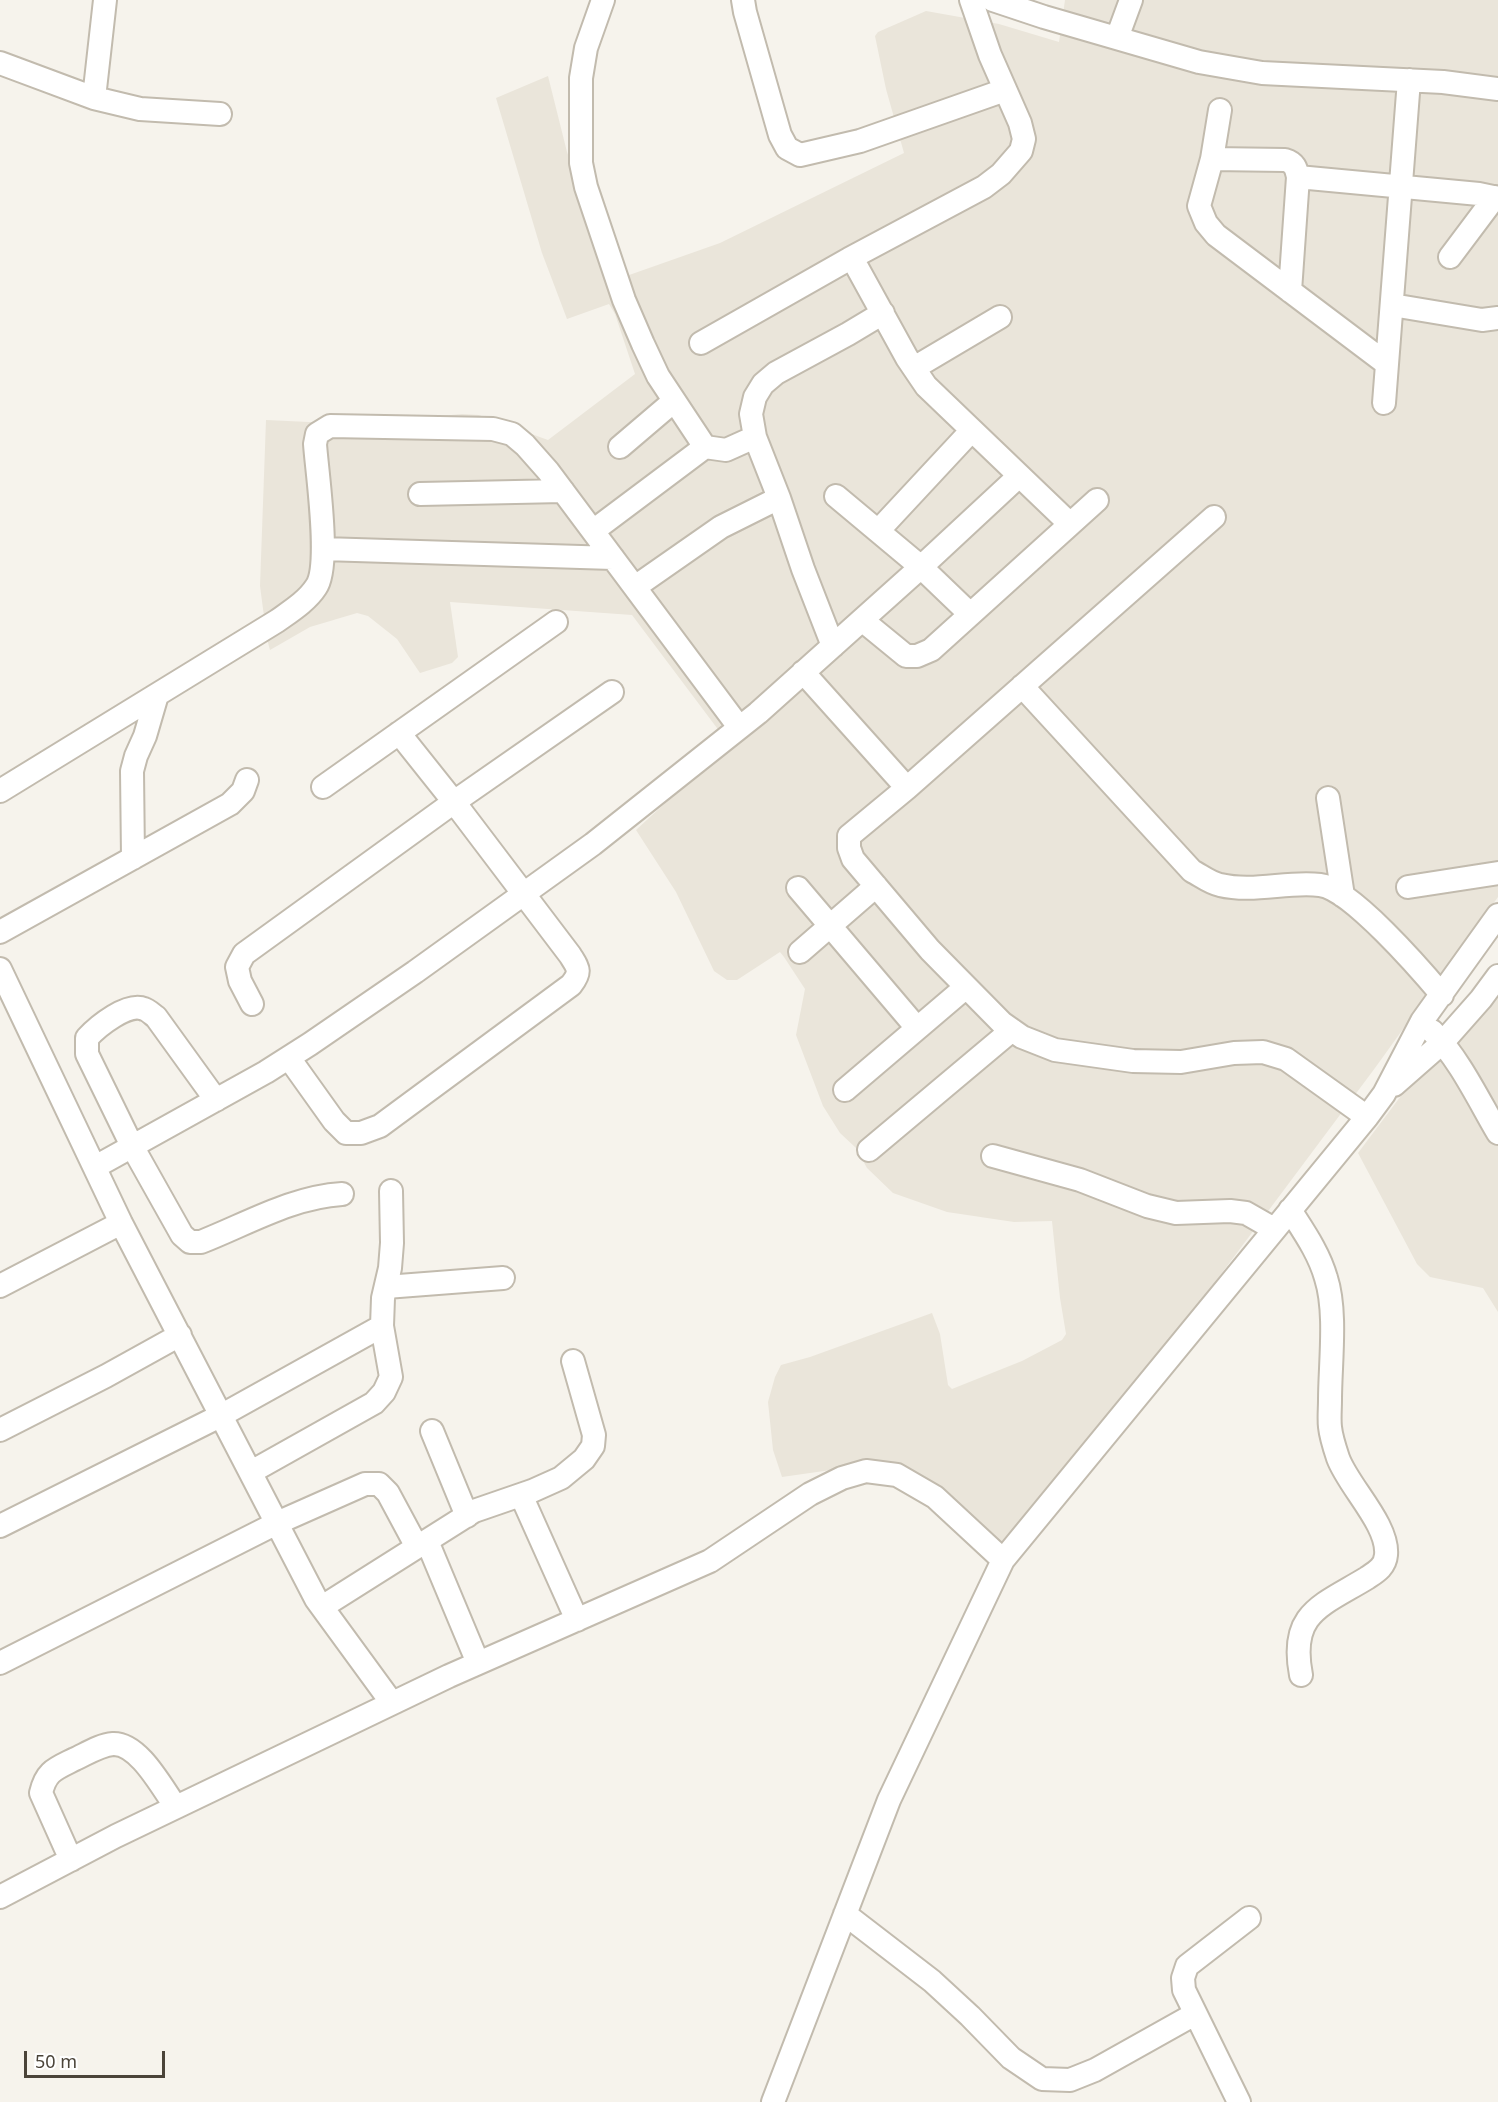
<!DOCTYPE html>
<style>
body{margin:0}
#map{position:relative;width:1498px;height:2102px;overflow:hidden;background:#f6f3ec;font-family:"Noto Sans",sans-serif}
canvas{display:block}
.scale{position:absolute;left:24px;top:2051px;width:141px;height:27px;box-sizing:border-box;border:3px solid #4b4439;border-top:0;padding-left:8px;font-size:18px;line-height:21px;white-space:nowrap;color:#4b4439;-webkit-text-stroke:4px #fff;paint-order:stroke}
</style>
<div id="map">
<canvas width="1498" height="2102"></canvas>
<div class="scale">50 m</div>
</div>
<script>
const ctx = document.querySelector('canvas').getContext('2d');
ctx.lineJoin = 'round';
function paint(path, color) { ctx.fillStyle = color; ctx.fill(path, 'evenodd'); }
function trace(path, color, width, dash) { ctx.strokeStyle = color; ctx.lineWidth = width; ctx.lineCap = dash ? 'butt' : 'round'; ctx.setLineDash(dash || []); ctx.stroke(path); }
const residential = new Path2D(`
 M1065,0H1498V897L1375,1068L1121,1408L1000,1543L873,1464L782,1477L773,1450L768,1402L775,1377L781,1365L810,1357L932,1313L940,1334L948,1385L952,1389L1022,1361L1062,1340L1066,1334L1060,1298L1052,1221L1014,1222L947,1212L893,1193L867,1168L856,1148L840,1133L823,1106L796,1035L805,989L784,957L780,952L737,980H727L714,971L676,892L636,830L729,744L632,615L450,602L458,657L452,663L420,673L397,639L368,616L357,613L310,627L270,650L267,639L260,586L266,420L352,424L462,414L479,415L548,440L635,374L615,314L609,304L567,319L542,253L496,98L548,76L567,152L615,280L720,243L904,153L886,89L875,36L878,32L926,11L999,24L1059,42Z
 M1498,967V1312L1483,1288L1430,1277L1417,1264L1358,1153Z`);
const minor = new Path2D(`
 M603,0L586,48L581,78V163L586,187L624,300L643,344L658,376L705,447L726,450L755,437
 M743,0L745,12L780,135L787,148L800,155L860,141L1005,90
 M993,0L1044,17L1199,62L1262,73L1443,82L1498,89
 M1117,38L1131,0
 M0,63L94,98L140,109L220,114
 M94,98L105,0
 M1220,110L1212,159L1199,206L1206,223L1216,235L1387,364
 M1212,159L1285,160C1295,163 1296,168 1298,177L1290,291
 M1298,177L1479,194L1498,198
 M1450,257L1495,197
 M852,258L907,358L926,386L1070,524
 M1392,305L1482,320L1498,318
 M701,343L849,259L984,187L1001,174L1021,151L1024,139L1020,123L990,55L971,0
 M914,368L1000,317
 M1384,403L1409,80
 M620,447L674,401
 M420,494L563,491
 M836,496L921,567L970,614
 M1214,517L907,788L849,836V848L853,859L930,950L1002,1023L1022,1037L1055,1050L1133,1061L1181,1062L1234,1053L1263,1052L1286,1059L1367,1117
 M593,531L705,447
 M878,531L972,430
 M323,549L613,558
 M635,587L721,527L779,498
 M862,620L906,656H917L931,650L1097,500
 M833,646L803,569L779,498L755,437L751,414L755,397L763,384L776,373L848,334L883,313
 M803,672L907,788
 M1022,686L1192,871C1200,875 1210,883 1220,885C1254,893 1287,881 1320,885C1350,888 1421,970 1442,995
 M323,787L556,622
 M0,791L277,621C291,611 307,601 316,587C331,566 317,473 315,444L317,434L330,426L493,429L512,434L525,445L548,471L739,727
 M1328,798L1343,896
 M133,858L132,771L136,756L145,736L157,695
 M1408,887L1498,873
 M798,888L917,1028
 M0,932L230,804L243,791L247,780
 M800,952L876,886
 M0,969L121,1223L316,1599L392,1703
 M252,1004L240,981L237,967L244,954L454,802L612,692
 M1432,1031C1460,1060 1478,1099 1498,1133
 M289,1058L334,1121L346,1133H361L380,1126L571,985C582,971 578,968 570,955L454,802L399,733
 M1394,1085L1443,1042L1481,999L1498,976
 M845,1090L966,987
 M216,1100L156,1017C153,1015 148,1010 144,1009C128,1002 98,1026 87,1038V1054L132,1146L182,1235L190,1242H201C247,1224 292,1197 342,1194
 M869,1150L1012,1030
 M993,1156L1080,1180L1147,1206L1176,1213L1230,1211L1246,1213L1274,1229
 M95,1167L266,1072L310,1044L415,972L593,844L758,713L921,567L1019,476
 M1290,1210C1304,1232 1319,1253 1326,1278C1337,1312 1330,1364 1330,1400C1330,1409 1329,1419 1330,1427C1331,1437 1335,1449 1338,1458C1348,1486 1389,1525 1386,1555C1385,1567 1376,1572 1367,1578C1321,1606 1289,1613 1301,1675
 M0,1286L121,1223
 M386,1287L503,1278
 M0,1430L106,1376L180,1335
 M432,1431L467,1516
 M251,1472L374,1403L384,1392L391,1377L382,1326L383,1298L390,1268L392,1243L391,1191
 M521,1495L577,1620
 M0,1526L222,1415L382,1326
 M427,1541L478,1663
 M322,1607L474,1511L532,1491L561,1478L584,1459L593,1446L594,1435L573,1361
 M0,1663L277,1523L365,1484H379L388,1493L417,1547
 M71,1860L41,1793C46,1771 55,1769 75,1759C86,1754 100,1745 113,1744C139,1743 162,1788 176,1807
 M0,1897L116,1836L449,1676L710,1561L810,1494L842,1478L866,1471L897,1475L935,1497L1003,1560
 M845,1914L932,1981L970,2016L1011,2058L1042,2079L1070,2080L1095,2070L1195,2014
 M773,2102L889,1800L1003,1560L1367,1117L1384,1094L1422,1021L1498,915
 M1239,2102L1184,1990L1183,1978L1187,1966L1249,1918`);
paint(residential, '#eae5da');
trace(minor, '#c2bbae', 26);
trace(minor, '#fff', 22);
</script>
